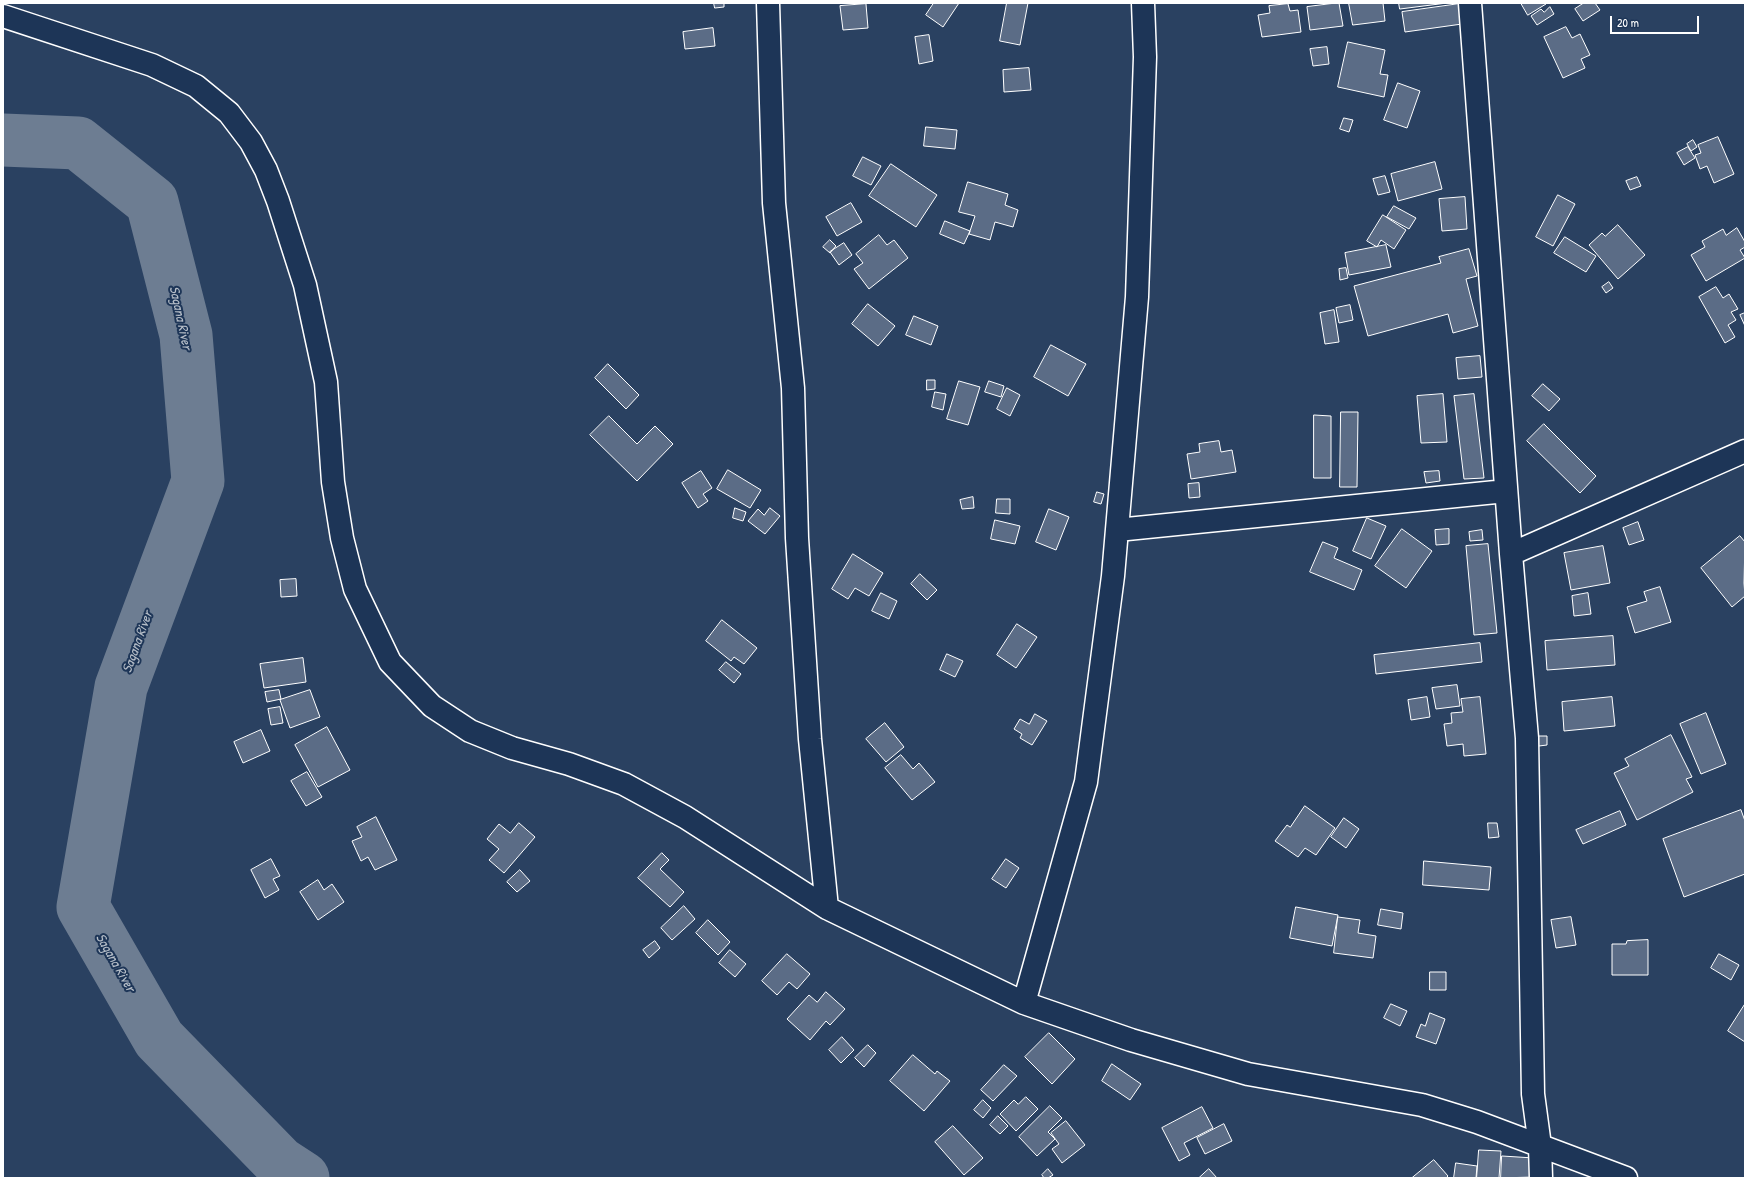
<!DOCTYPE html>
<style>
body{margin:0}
#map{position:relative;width:1748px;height:1181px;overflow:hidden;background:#2a4161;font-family:"Patrick Hand",sans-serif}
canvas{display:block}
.frame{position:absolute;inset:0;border:4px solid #fff;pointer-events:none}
.scale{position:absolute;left:1610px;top:16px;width:89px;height:18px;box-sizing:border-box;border:2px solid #fff;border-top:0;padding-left:5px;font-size:12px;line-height:14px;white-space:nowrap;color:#fff;-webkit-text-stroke:3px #1d3557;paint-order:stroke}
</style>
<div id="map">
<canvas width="1748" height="1181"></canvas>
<div class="frame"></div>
<div class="scale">20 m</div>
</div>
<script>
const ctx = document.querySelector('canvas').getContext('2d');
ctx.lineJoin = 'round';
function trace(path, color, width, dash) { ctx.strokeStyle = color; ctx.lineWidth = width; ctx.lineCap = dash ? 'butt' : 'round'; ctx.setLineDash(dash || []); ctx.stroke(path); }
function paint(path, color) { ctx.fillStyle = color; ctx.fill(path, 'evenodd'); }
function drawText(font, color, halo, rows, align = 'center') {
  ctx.font = font + ' "Patrick Hand",sans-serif'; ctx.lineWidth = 4; ctx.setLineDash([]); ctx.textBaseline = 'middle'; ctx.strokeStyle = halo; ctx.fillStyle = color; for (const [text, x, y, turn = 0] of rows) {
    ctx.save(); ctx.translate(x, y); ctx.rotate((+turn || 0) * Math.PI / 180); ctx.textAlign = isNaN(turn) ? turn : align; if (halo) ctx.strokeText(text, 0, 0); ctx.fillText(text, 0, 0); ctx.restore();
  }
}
const river = new Path2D(`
 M3,140L78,143L152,202L186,335L198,481L121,687L83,907L159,1039L280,1163L303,1178`);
const building = new Path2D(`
 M714,3H724V7L715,8Z
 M934,3H959L943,27L926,15Z
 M1007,3H1028L1020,45L1000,41Z
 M1339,3L1343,26L1310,30L1307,7Z
 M1349,3H1383L1385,21L1353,25Z
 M1399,3H1447L1400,9Z
 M1521,3H1545L1546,4L1528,15Z
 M1584,3H1595L1600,10L1583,21L1575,9Z
 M866,4L868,28L843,30L840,6Z
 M1288,4L1290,11L1298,10L1301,32L1262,37L1258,15L1270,13L1269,6Z
 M1459,4L1462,24L1405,32L1402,12Z
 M1550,7L1554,14L1537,25L1531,16L1541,9L1544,12Z
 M1566,27L1572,38L1580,34L1590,55L1581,59L1585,68L1563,78L1544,37Z
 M713,28L715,46L685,49L683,32Z
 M929,35L933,61L919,64L915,37Z
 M1348,42L1385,50L1380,74L1388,75L1384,97L1338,87Z
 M1327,47L1329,64L1313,66L1310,49Z
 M1029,68L1031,90L1004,92L1003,70Z
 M1398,83L1420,91L1407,128L1384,120Z
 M1344,118L1353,120L1349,132L1340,129Z
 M926,127L957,130L955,149L924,146Z
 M1718,137L1734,174L1714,183L1707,166L1700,169L1695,155L1701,153L1698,145Z
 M1693,140L1697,147L1691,151L1687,144Z
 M1688,147L1695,158L1684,165L1677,153Z
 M863,157L881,166L871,185L853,176Z
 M1435,162L1442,189L1398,201L1391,174Z
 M891,164L937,195L916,227L869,196Z
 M1385,176L1390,192L1378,195L1373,179Z
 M1637,177L1641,186L1630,190L1626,181Z
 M968,182L1008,194L1005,205L1018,210L1013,227L995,222L990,240L969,234L975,216L959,212Z
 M1558,195L1575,204L1553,246L1536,237Z
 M1465,197L1467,229L1442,231L1439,199Z
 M851,203L862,222L837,236L826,217Z
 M1394,206L1416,218L1409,229L1387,217Z
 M1383,215L1406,230L1394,249L1381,240L1377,247L1367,241Z
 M945,221L970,231L964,244L940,234Z
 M1618,225L1645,255L1618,279L1589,245L1602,233L1605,236Z
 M1737,228L1745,242V247L1740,250L1745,258L1706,281L1691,255L1705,247L1702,241L1723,229L1726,235Z
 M879,235L887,245L894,240L908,258L869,289L854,269L863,263L856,254Z
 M1565,237L1596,256L1586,272L1554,253Z
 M830,240L836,246L830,253L823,247Z
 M844,243L852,255L839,265L830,252Z
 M1386,245L1391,267L1349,275L1345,253Z
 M1469,249L1477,276L1466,279L1478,326L1453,333L1448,314L1368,336L1354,286L1441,263L1439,257Z
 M1346,268L1348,278L1340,280L1339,269Z
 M1609,282L1613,288L1606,293L1602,287Z
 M1716,287L1723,298L1729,294L1738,309L1731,312L1736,320L1728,325L1735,337L1725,343L1699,297Z
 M868,304L895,326L878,346L852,324Z
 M1350,305L1353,320L1339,323L1336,308Z
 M1334,310L1339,342L1325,344L1320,313Z
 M1745,313V326L1740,315Z
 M914,316L938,326L931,345L906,335Z
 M1051,345L1086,364L1068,396L1034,377Z
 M1480,356L1482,377L1458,379L1456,358Z
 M608,364L639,395L626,409L595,378Z
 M927,380H935V389L927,390Z
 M959,381L980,387L968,425L947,419Z
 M989,381L1004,386L1001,397L985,392Z
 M1543,384L1560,399L1549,411L1532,396Z
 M1007,388L1020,395L1010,416L997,409Z
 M935,392L946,394L943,410L932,407Z
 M1443,394L1447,442L1421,443L1417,396Z
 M1474,394L1484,478L1464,479L1454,396Z
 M1341,412H1358L1357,487H1340Z
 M1314,415L1331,416V478H1314Z
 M609,416L637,444L655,426L673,444L637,481L590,435Z
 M1544,424L1596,476L1580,493L1527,441Z
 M1219,441L1221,452L1232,450L1236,472L1191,479L1187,454L1200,452L1199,444Z
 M728,470L761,490L750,508L717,489Z
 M701,471L712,488L703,494L708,501L698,508L682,483Z
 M1439,471L1440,481L1426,483L1424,472Z
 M1199,483L1200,497L1189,498L1188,484Z
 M1097,492L1104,494L1101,504L1094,502Z
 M973,497L974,508L962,509L960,500Z
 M997,499H1010V514L996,513Z
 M735,508L746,512L743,521L733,518Z
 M770,508L780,516L765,534L748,521L758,509L764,515Z
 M1049,509L1069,517L1056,550L1036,542Z
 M1367,518L1386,526L1371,559L1353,551Z
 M995,520L1020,526L1015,544L991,539Z
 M1638,522L1644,540L1629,545L1623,528Z
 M1402,529L1432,551L1406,588L1375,566Z
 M1449,529V544L1436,545L1435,530Z
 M1482,530L1483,540L1470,541L1469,532Z
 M1740,536L1745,542L1744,583L1745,596L1732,607L1701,568Z
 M1323,542L1338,548L1334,558L1362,570L1354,590L1310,572Z
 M1488,544L1497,633L1474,635L1466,546Z
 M1603,546L1610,583L1571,590L1564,553Z
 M853,554L883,573L869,596L855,588L848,599L832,589Z
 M920,574L937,590L927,600L911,584Z
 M296,579L297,596L281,597L280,580Z
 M1660,587L1671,622L1635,633L1627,607L1647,601L1644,592Z
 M881,593L897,601L889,619L872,611Z
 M1588,593L1591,614L1574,616L1572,596Z
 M722,620L757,648L744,664L734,657L731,661L706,641Z
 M1017,624L1037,637L1016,668L997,655Z
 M1613,636L1615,665L1547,670L1545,641Z
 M1480,643L1482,662L1376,674L1374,655Z
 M947,654L963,661L955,677L940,670Z
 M303,658L306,682L264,688L260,664Z
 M726,662L741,674L734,683L719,670Z
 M1457,685L1460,706L1436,709L1432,688Z
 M279,690L281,699L267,702L265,692Z
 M310,690L320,717L290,728L280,700Z
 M1427,697L1430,717L1411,720L1408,700Z
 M1480,697L1486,754L1464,756L1463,744L1447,746L1444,724L1452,723L1451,713L1463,712L1461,699Z
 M1612,697L1615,726L1564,731L1562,702Z
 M280,707L283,723L271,725L268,709Z
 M1706,713L1726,764L1701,774L1680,724Z
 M1035,714L1047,721L1032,745L1020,738L1022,734L1014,729L1020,719L1029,724Z
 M885,723L904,747L886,762L866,739Z
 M327,727L350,770L318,787L295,745Z
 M261,730L270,751L243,763L234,742Z
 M1671,735L1692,777L1686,779L1693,792L1637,820L1614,773L1629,766L1625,759Z
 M1539,736H1547V745L1539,746Z
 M901,755L913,769L919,763L935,782L912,800L885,768Z
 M307,772L322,797L306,806L291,781Z
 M1305,806L1335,828L1316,855L1305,848L1298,857L1275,841L1287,825L1290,827Z
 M1741,810L1745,821V874L1684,897L1663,839Z
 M1620,811L1626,825L1583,844L1576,830Z
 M376,817L397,860L375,870L368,857L361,861L352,841L362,837L357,827Z
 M1344,818L1359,829L1346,848L1331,837Z
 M519,823L535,837L504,873L489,860L499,849L487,839L499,824L510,833Z
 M1488,823H1497L1499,837L1489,838Z
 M662,853L669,860L660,869L684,892L670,907L638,878Z
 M271,859L280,876L273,879L279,890L265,898L251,870Z
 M1006,859L1019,868L1006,888L992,879Z
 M1424,861L1491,867L1489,890L1423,885Z
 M520,870L530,881L517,892L507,882Z
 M318,880L324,890L332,884L344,902L318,920L300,892Z
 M684,906L695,919L672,940L661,928Z
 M1296,907L1338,915L1332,946L1290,938Z
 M1381,909L1403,913L1401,929L1378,925Z
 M1338,917L1360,920L1358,933L1376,936L1373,958L1334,953Z
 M1571,917L1576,945L1556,948L1551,920Z
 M708,920L730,942L718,955L696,933Z
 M1648,940V975H1612V944H1626L1627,941Z
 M655,941L660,948L649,958L643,950Z
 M730,950L746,964L735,977L719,963Z
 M787,954L810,974L797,989L789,982L777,995L762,981Z
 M1719,954L1739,965L1731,980L1711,968Z
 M1430,972H1446V990H1430Z
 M826,992L845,1009L830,1025L826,1021L810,1040L787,1019L809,995L817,1002Z
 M1391,1004L1407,1011L1400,1026L1384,1018Z
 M1745,1004V1042L1728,1031Z
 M1430,1013L1445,1019L1436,1044L1416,1037L1421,1024L1425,1026Z
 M1049,1033L1075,1059L1052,1084L1025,1057Z
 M842,1037L854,1050L841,1063L829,1050Z
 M868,1045L876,1053L864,1067L855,1058Z
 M913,1055L935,1074L937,1071L950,1081L924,1111L890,1081Z
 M1112,1064L1141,1084L1130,1100L1102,1081Z
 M1004,1065L1017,1076L993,1101L981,1090Z
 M1026,1097L1038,1109L1016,1131L1000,1114L1014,1100L1018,1104Z
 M983,1100L991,1108L983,1118L974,1110Z
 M1050,1106L1062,1118L1048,1132L1055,1139L1037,1156L1019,1137Z
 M1202,1107L1213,1128L1184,1143L1190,1155L1179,1161L1162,1128Z
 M998,1116L1008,1126L1000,1134L990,1125Z
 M1066,1121L1085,1145L1062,1163L1052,1149L1059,1144L1051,1133Z
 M1224,1124L1232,1141L1205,1154L1197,1138Z
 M953,1126L983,1158L964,1175L935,1142Z
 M1479,1150L1501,1151L1499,1178H1477Z
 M1502,1156L1534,1158L1533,1177L1501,1178Z
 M1434,1160L1448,1176L1446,1178H1412Z
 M1456,1163L1477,1166L1476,1178H1454Z
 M1048,1169L1053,1175L1048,1178H1044L1042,1175Z
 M1209,1169L1217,1178H1199Z`);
const minor = new Path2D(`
 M768,3L774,203L793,388L797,538L810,739L827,908
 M1470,3L1511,554L1527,738L1533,1094L1540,1146L1541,1178
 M3,16L152,65L196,86L229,113L251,142L266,170L278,201L305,285L326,382L333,482L342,538L355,589L390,662L432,706L470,731L512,748L569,764L624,784L685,817L827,908L1024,1003L1131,1040L1248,1074L1422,1105L1477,1122L1626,1178
 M1117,530L1506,491
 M1511,554L1745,451
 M1024,1003L1086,782L1113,576L1137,297L1145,57L1143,3`);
const waterNames = [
 ["Sagana River",180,318,78],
 ["Sagana River",138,642,-70],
 ["Sagana River",115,963,60]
];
trace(river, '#6d7d92', 53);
paint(building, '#5b6c86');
trace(building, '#fff', 1);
trace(minor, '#fff', 25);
trace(minor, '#1d3557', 22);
drawText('italic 14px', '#b6bec8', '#1d3557', waterNames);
</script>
